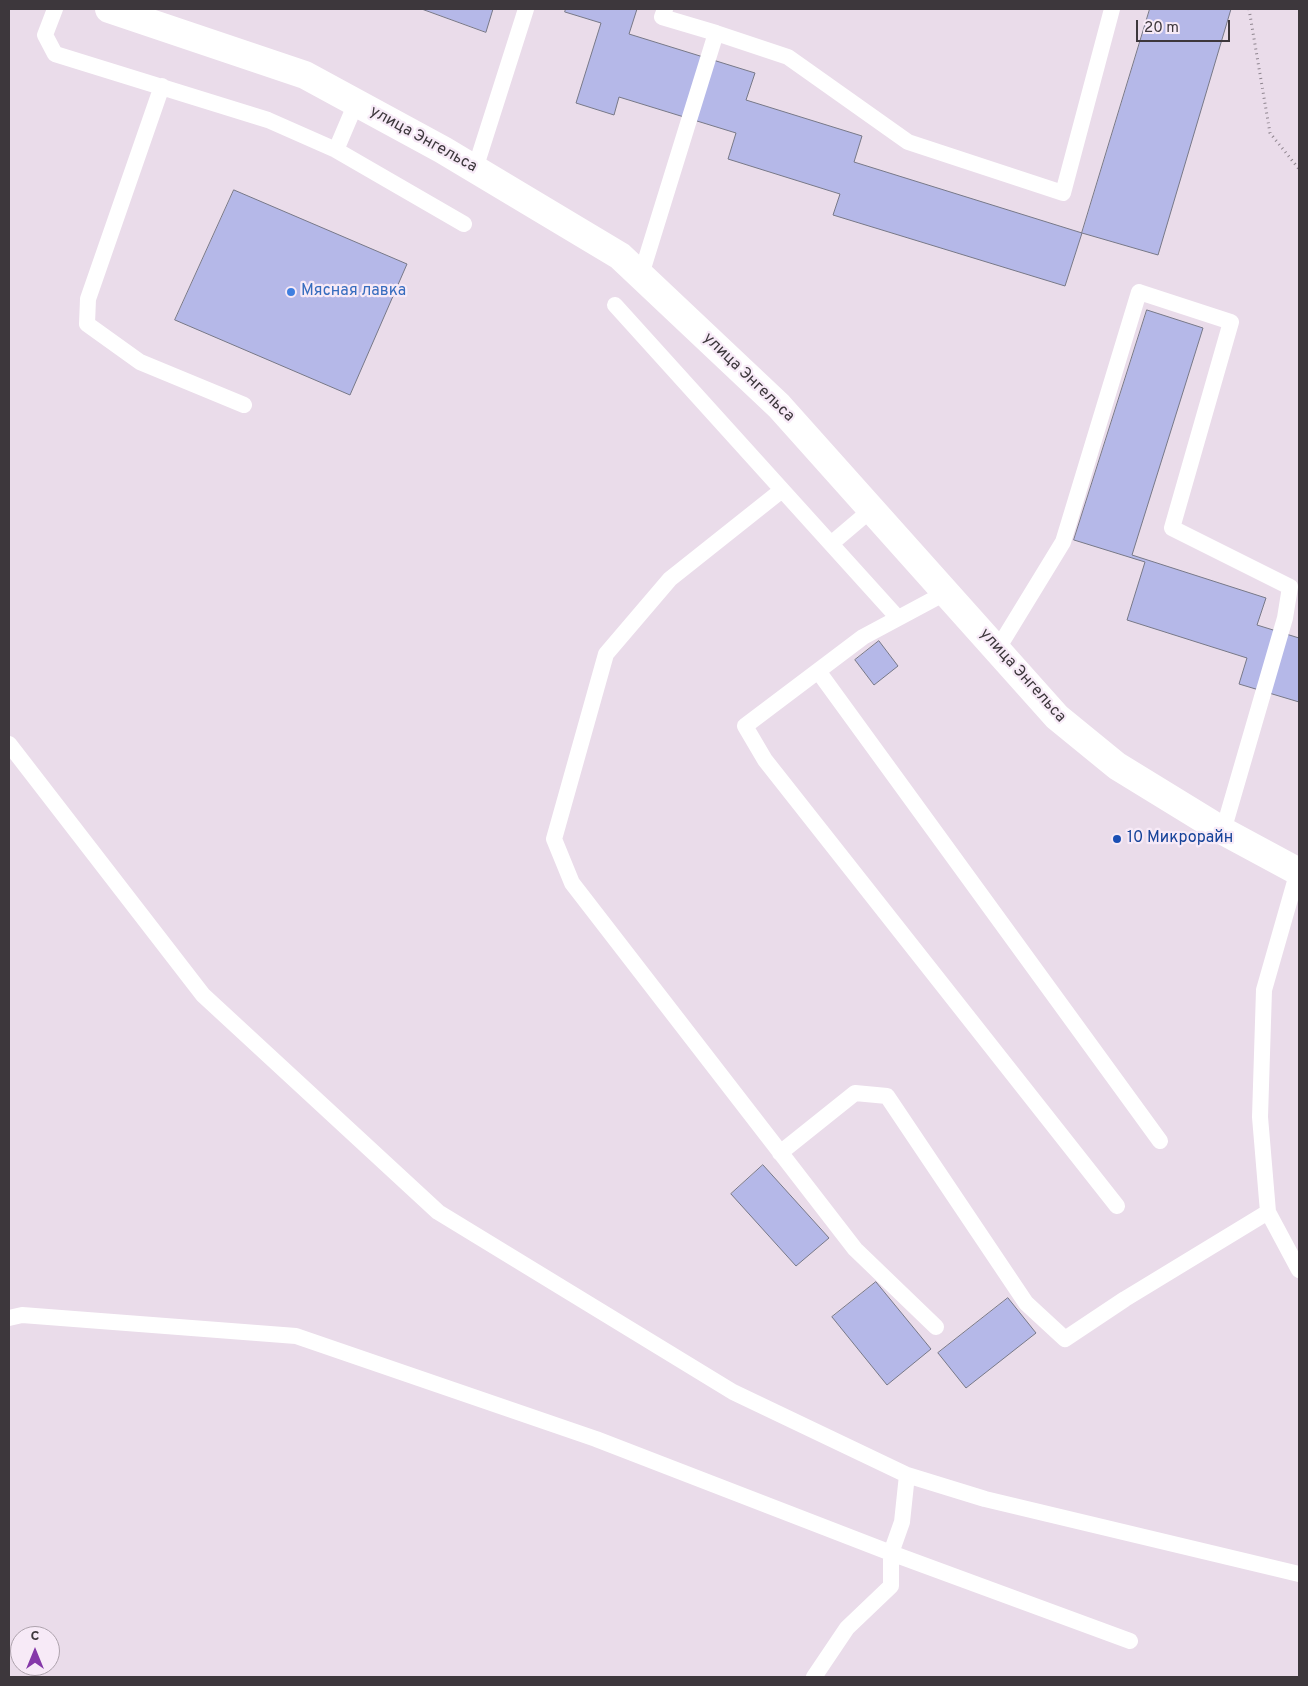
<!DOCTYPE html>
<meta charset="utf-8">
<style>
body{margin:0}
#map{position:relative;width:1308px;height:1686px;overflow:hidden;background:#eadcea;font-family:Overpass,sans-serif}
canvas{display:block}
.frame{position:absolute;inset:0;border:10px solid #3d373c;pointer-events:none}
.north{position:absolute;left:10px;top:1626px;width:50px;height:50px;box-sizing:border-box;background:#f7eaf7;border:1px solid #ada2ac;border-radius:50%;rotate:0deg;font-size:14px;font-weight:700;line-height:20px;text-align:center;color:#3d373c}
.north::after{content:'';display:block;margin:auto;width:18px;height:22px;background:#8538a9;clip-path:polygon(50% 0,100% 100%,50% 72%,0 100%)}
.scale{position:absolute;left:1136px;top:20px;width:94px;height:22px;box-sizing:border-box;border:2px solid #3d373c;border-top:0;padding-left:6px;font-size:15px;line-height:18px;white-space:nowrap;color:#3d373c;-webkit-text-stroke:4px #f7eaf7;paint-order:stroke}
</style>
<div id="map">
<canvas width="1308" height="1686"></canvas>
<div class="frame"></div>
<div class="north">С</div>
<div class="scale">20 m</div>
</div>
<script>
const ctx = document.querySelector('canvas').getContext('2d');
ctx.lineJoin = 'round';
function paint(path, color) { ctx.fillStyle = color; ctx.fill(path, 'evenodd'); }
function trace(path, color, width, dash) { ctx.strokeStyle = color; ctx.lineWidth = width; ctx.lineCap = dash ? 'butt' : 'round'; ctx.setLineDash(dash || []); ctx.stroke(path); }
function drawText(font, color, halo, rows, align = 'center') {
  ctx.font = font + ' Overpass,sans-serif'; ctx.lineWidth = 4.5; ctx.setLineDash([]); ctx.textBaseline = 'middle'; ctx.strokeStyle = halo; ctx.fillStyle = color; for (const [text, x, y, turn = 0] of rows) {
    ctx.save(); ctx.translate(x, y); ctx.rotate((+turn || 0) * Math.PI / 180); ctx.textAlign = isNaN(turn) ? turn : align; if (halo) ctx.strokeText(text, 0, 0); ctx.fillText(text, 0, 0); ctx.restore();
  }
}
const building = new Path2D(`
 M422,9H493L486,32Z
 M566,9H637L629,34L755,73L746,100L862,136L854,162L1082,233L1065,286L833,215L840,194L728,159L736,133L619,97L614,115L576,103L601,23L565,12Z
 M1150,9H1231L1158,255L1082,233Z
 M234,190L407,264L350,395L175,320Z
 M1147,310L1203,328L1132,555L1266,598L1257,625L1299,638V702L1239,684L1247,658L1127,620L1145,562L1074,540Z
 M879,641L898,666L874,685L855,660Z
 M763,1165L829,1238L796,1266L731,1194Z
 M876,1282L931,1349L887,1385L832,1317Z
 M1008,1298L1036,1333L966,1388L938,1353Z`);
const path = new Path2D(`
 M1249,9L1270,133L1299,169`);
const lane = new Path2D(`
 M55,9L45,35L55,54L268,120L336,150L464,224
 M716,33L788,57L908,142L1063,193L1112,9
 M162,86L88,299L87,324L140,362L244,405
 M336,150L356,103
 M475,169L526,9
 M641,275L716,33L662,17L665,9
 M615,305L898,618
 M782,490L670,579L606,654L554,839L572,883L855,1249L936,1327
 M832,543L872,509
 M947,592L863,637L745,726L765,760L1117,1206
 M997,650L1063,542L1139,292L1231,322L1172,528L1290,587L1285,618L1223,831
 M818,671L1160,1141
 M9,744L203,995L438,1212L733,1392L907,1475L985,1499L1299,1574
 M1298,871L1264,990L1260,1117L1268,1212L1299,1270
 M780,1153L855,1093L887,1096L1026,1303L1065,1339L1125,1299L1268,1212
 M9,1318L22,1315L296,1336L596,1439L891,1553L1130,1641
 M814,1677L847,1628L891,1586V1553L902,1522L907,1475`);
const secondary = new Path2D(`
 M109,9L305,75L443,150L620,256L779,406L1057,717L1117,766L1223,831L1299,872`);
const markers = [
 [291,292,5,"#3f7fe0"],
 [1117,839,5,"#1a4fb4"]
];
const streetNames = [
 ["улица Энгельса",423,140,29],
 ["улица Энгельса",748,378,44],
 ["улица Энгельса",1022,676,48]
];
const shopNames = [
 ["Мясная лавка",301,292]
];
const transitNames = [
 ["10 Микрорайн",1127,839]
];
paint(building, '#b5b8e8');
trace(building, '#777887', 1);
trace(path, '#8f858f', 3, [1, 4]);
trace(lane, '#fff', 16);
trace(secondary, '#fff', 28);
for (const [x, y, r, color] of markers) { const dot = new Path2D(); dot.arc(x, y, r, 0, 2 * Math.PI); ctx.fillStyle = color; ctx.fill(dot); trace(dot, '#f7eaf7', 2); }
drawText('16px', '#3d373c', '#f7eaf7', streetNames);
drawText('16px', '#366cbe', '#f7eaf7', shopNames, 'left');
drawText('16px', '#164399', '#f7eaf7', transitNames, 'left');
</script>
